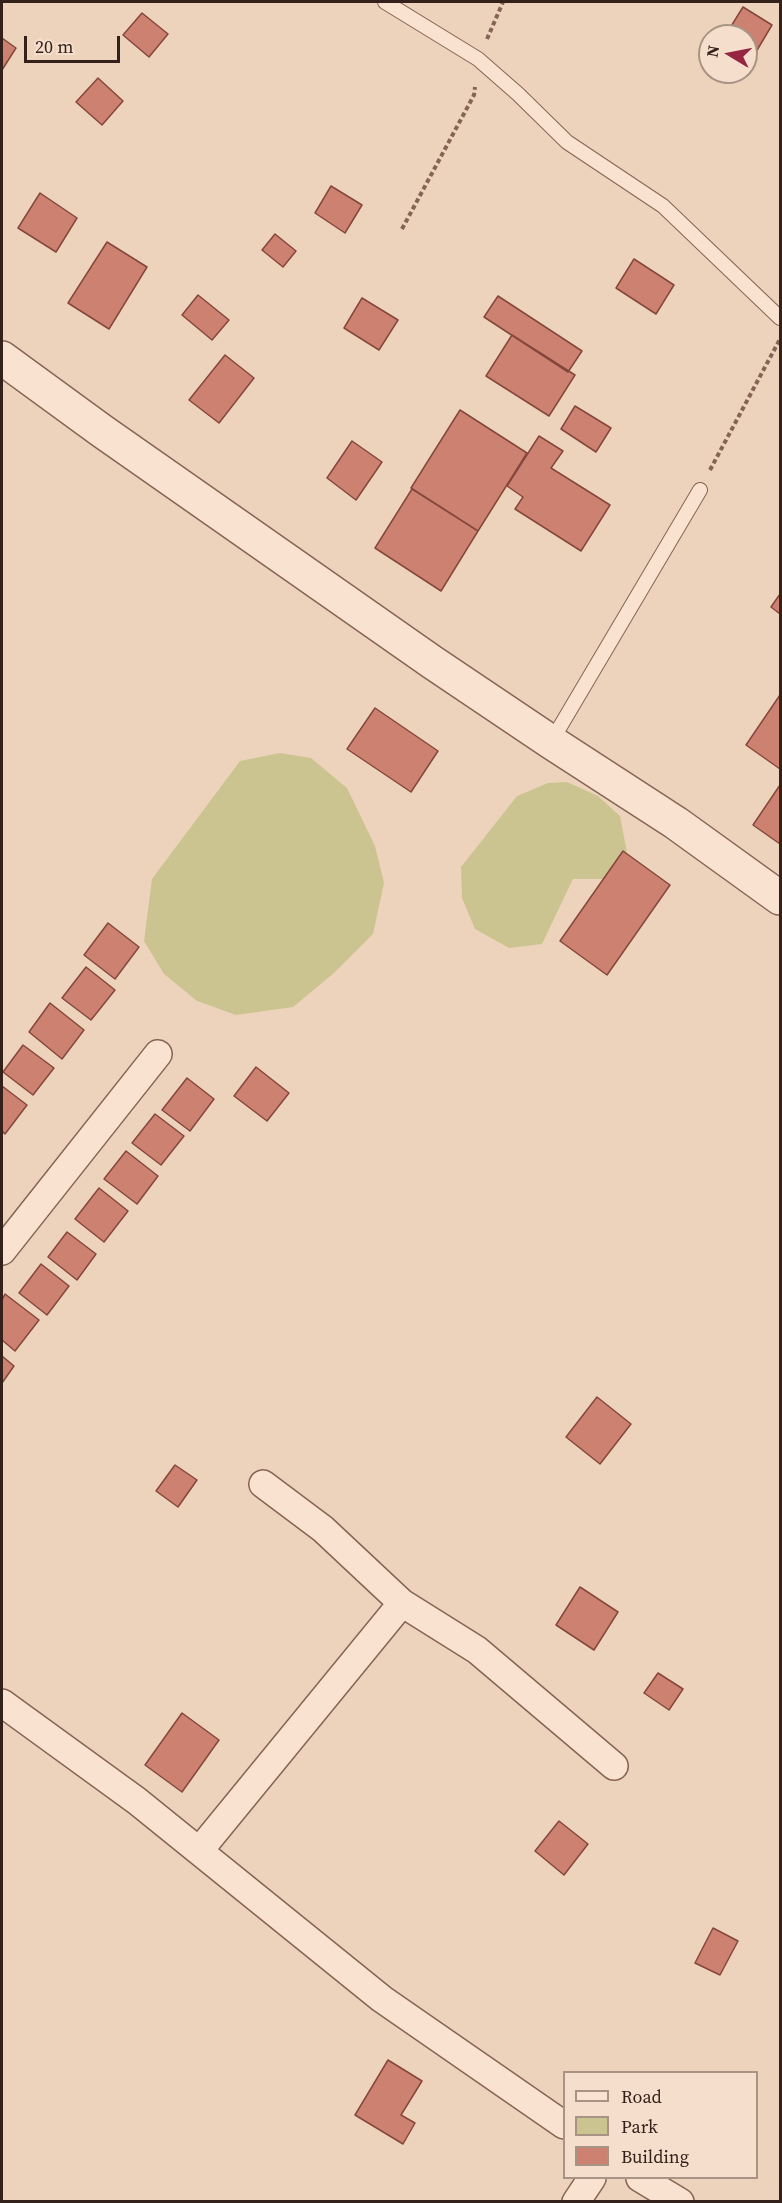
<!DOCTYPE html>
<style>
body{margin:0}
#map{position:relative;width:782px;height:2203px;overflow:hidden;background:#eed3bc;font-family:"Source Serif 4",serif}
canvas{display:block}
.frame{position:absolute;inset:0;border:3px solid #34211b;pointer-events:none}
.legend{position:absolute;left:563px;top:2071px;width:195px;height:108px;box-sizing:border-box;background:#f5dfcc;border:2px solid #a89385;margin:0;padding:8px 10px;list-style:none;font-size:18px;color:#34211b}
.legend li{display:flex;align-items:center;gap:12px;height:30px}
.legend b{width:30px;border:2px solid #a89385}
.north{position:absolute;left:698px;top:24px;width:60px;height:60px;box-sizing:border-box;background:#f5dfcc;border:2px solid #a89385;border-radius:50%;rotate:280deg;font-size:16px;font-weight:700;line-height:24px;text-align:center;color:#34211b}
.north::after{content:'';display:block;margin:auto;width:21px;height:27px;background:#952540;clip-path:polygon(50% 0,100% 100%,50% 72%,0 100%)}
.scale{position:absolute;left:24px;top:36px;width:96px;height:27px;box-sizing:border-box;border:3px solid #34211b;border-top:0;padding-left:8px;font-size:18px;line-height:21px;white-space:nowrap;color:#34211b;-webkit-text-stroke:4px #f5dfcc;paint-order:stroke}
</style>
<div id="map">
<canvas width="782" height="2203"></canvas>
<div class="frame"></div>
<ul class="legend">
<li><b style="height:8px;background:#f9e2cf"></b>Road</li>
<li><b style="height:16px;background:#cbc491"></b>Park</li>
<li><b style="height:16px;background:#cd8271"></b>Building</li>
</ul>
<div class="north">N</div>
<div class="scale">20 m</div>
</div>
<script>
const ctx = document.querySelector('canvas').getContext('2d');
ctx.lineJoin = 'round';
function paint(path, color) { ctx.fillStyle = color; ctx.fill(path, 'evenodd'); }
function trace(path, color, width, dash) { ctx.strokeStyle = color; ctx.lineWidth = width; ctx.lineCap = dash ? 'butt' : 'round'; ctx.setLineDash(dash || []); ctx.stroke(path); }
const green = new Path2D(`
 M280,753L311,758L347,788L375,846L384,883L373,934L334,973L293,1007L236,1015L197,1001L164,974L144,941L152,879L240,761Z
 M567,782L598,796L620,816L628,858L603,879H573L542,944L509,948L475,929L462,898L461,867L517,796L548,783Z`);
const building = new Path2D(`
 M743,7L772,25L753,57L746,52V36H725Z
 M142,13L168,34L149,57L123,35Z
 M2,38L16,48L2,70Z
 M98,78L123,101L102,125L76,102Z
 M331,186L362,205L345,233L315,213Z
 M40,193L77,218L56,252L18,228Z
 M275,234L296,251L283,267L262,250Z
 M107,242L147,267L109,329L68,303Z
 M634,259L674,285L656,314L616,288Z
 M198,295L229,320L212,340L182,315Z
 M498,296L582,351L568,372L484,317Z
 M362,298L398,320L379,350L344,328Z
 M512,335L575,375L549,416L486,376Z
 M225,355L254,378L219,423L189,400Z
 M575,406L611,428L596,452L561,429Z
 M460,410L527,453L478,531L411,488Z
 M539,436L563,451L551,468L610,505L581,551L515,509L523,497L507,486Z
 M352,441L382,462L356,500L327,478Z
 M412,489L478,531L441,591L375,548Z
 M780,594V614L771,607Z
 M780,695V769L746,745Z
 M375,708L438,751L411,792L347,749Z
 M780,785V844L753,825Z
 M623,851L670,885L607,975L560,941Z
 M108,923L139,947L115,979L84,955Z
 M86,967L115,990L91,1020L62,998Z
 M50,1003L84,1030L62,1059L29,1032Z
 M23,1045L54,1068L33,1095L3,1072Z
 M256,1067L289,1093L267,1121L234,1096Z
 M187,1078L214,1099L190,1131L162,1110Z
 M2,1086L27,1105L5,1134L2,1131Z
 M155,1114L184,1136L161,1165L132,1143Z
 M126,1151L158,1176L137,1204L104,1179Z
 M99,1188L128,1211L104,1242L75,1219Z
 M67,1232L96,1254L77,1280L48,1257Z
 M41,1264L69,1286L47,1315L19,1293Z
 M5,1294L39,1320L15,1351L2,1340V1300Z
 M2,1356L14,1366L2,1383Z
 M597,1397L631,1424L600,1464L566,1437Z
 M175,1465L197,1480L178,1507L156,1491Z
 M580,1587L618,1612L594,1650L556,1625Z
 M658,1673L683,1689L669,1710L644,1693Z
 M182,1713L219,1740L182,1792L145,1765Z
 M559,1821L588,1844L564,1875L535,1851Z
 M713,1928L738,1941L720,1975L695,1963Z
 M388,2060L422,2081L401,2115L415,2123L403,2144L355,2115Z`);
const path = new Path2D(`
 M487,39L503,2
 M402,229L474,95L475,87
 M710,470L780,339`);
const service = new Path2D(`
 M385,2L478,59L518,94L567,142L663,206L780,318
 M551,742L700,490`);
const minor = new Path2D(`
 M2,1251L158,1054
 M263,1484L323,1529L402,1603L477,1650L614,1766
 M2,1703L137,1801L382,1999L564,2125
 M199,1851L402,1603
 M640,2178L680,2202
 M576,2202L592,2178`);
const tertiary = new Path2D(`
 M2,358L102,431L432,662L551,742L676,823L780,898`);
paint(green, '#cbc491');
paint(building, '#cd8271');
trace(building, '#85473b', 1.5);
trace(service, '#856456', 16);
trace(minor, '#856456', 30);
trace(tertiary, '#856456', 36);
trace(path, '#856456', 4, [4.5, 3]);
trace(service, '#f9e2cf', 14);
trace(minor, '#f9e2cf', 27);
trace(tertiary, '#f9e2cf', 33);
</script>
